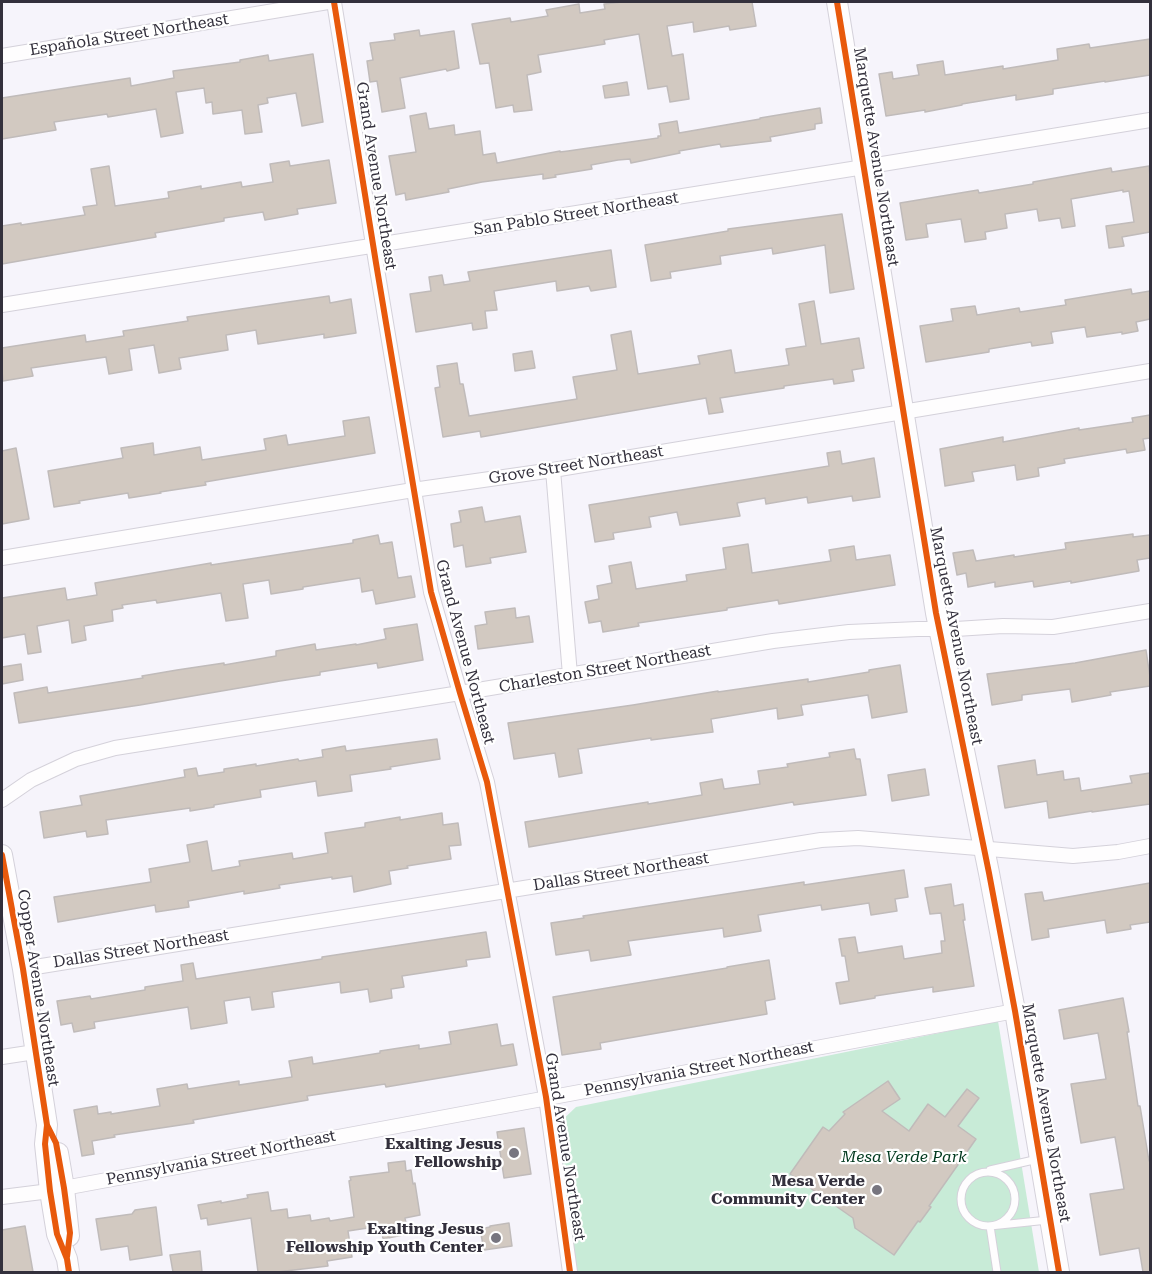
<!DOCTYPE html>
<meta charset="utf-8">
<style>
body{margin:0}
#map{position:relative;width:1152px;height:1274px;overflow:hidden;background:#f6f4fb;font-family:"Roboto Serif",serif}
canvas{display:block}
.frame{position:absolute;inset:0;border:3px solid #33303c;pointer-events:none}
</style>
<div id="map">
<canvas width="1152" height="1274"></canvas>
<div class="frame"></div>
</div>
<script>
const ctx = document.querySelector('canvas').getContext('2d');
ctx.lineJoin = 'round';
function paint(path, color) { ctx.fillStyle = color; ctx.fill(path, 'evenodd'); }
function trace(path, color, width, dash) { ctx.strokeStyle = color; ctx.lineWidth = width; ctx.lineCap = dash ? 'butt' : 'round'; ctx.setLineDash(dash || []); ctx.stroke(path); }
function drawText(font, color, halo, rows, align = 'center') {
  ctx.font = font + ' "Roboto Serif",serif'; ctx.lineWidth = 4.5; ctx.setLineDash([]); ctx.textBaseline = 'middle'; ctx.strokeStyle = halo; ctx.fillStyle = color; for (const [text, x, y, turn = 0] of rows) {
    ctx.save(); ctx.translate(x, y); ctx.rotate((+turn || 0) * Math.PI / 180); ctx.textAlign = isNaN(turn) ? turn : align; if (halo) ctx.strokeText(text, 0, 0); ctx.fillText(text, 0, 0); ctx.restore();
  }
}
const green = new Path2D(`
 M998,1021L1039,1272H577L556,1126L576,1107Z`);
const building = new Path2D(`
 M622,2H752L756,26L730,30L729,26L694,32L693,22L667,26L672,56L683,54L689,99L670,102L667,86L648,89L639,34L604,40L605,44L538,55L541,72L527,75L532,110L514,112L513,105L496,108L489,63L480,64L472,24L510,18L511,22L548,16L546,10L579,4L580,13L605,9L604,4Z
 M419,30L420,36L454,31L459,68L447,71L446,69L400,78L405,108L382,112L377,81L370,82L367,61L373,60L370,43L395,40L394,34Z
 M1150,39V75L1105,82V81L1053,89V94L1016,100V95L962,104V105L925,112V110L886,116L879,74L892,72L893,79L919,75L917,65L943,61L945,75L1003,66V69L1058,60L1057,49L1089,44L1090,48Z
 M313,54L323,122L302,126L296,93L267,98L268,103L258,105L262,132L245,134L242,110L213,114L212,102L206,103L204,88L176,92L183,133L161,137L156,109L108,117L107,114L54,122L56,130L2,139V98L130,78L131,86L174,78L173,71L240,62V60L268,55L269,61Z
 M627,82L629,95L605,98L603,86Z
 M820,108L822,123L815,124V129L770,137L771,141L721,147L720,144L708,146L679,151L680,153L631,163L630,159L618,160L591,165L592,169L555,175L556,177L543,179V174L482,182L448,189L449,192L406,200L405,193L396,195L389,156L416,152L410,116L426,113L429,129L454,125L455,135L480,131L483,155L495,153L497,163L560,151V152L568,151L658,138V136H661L659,124L677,121L679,133L760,119V118Z
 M329,160L336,203L297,209L298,214L265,220L263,212L224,218V221L155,233L156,237L2,264V226L21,223V225L85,215L83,207L97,205L91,169L109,166L115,206L169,198L168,192L201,186V189L241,182L242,187L273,182L270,164L289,161L290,166Z
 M1149,166L1150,177V232L1122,237L1124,246L1109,248L1106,226L1134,222L1129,191L1123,192V190L1071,199L1075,226L1062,228L1060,218L1039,221L1037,209L1005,214L1007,228L985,232L986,239L965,242L961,219L926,224L928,237L906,240L900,203L978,190L979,193L1033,184V182L1111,168L1112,172Z
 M842,214L854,289L830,293L825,245L773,254L772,248L720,256L721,264L670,272L671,278L651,281L645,245L728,231V229Z
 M611,250L616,287L591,291L589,286L557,291L556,281L494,291L497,310L485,311L487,328L473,330L472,323L416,332L410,294L431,291L429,277L442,275L444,285L470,281L468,272Z
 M1131,289L1132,294L1150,291V319L1136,322L1138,331L1122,334V332L1087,337L1085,327L1051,332L1053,343L1032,346L1031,342L989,349V352L926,362L920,326L953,321L951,309L975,306L977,315L1019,308L1020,312L1066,305L1065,300Z
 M329,296L330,303L351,299L356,333L324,338V334L258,344L256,330L226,335L228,350L179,358L181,369L159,373L154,345L129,349L132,370L109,374L106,357L31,368L33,376L3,381L2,371V348L85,335L86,342L124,336L123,331L188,321L187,317Z
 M814,301L821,344L859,338L864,368L852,370L854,381L834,384L833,379L784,386V388L720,398L723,412L709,414L706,398L481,437L480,431L443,437L435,388L440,387L437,366L457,363L460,384H463L469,416L577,399L573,377L617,370L611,335L631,331L638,374L700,364L698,356L731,350L735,373L789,365L786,349L806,346L799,304Z
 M532,351L535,368L515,371L513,354Z
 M1150,415V438L1143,439L1145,450L1127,453L1126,449L1064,459L1065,463L1038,468L1039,476L1017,480L1015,465L972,472L974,481L945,486L940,449L1003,437V442L1079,428V430L1133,422L1132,418Z
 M369,417L375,453L205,482L206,485L160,492L161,493L129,498L128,493L79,501L80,503L54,507L48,471L123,458L121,448L153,443L154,455L200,447L202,460L266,450L264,439L286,435L288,445L345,436L343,421Z
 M16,448L29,519L2,524V451Z
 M840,451L842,464L874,458L880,497L853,501L852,496L808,503L807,497L766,504L765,498L737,503L740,516L680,525L677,512L649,517L651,527L613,533L614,539L595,542L589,505L829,466L827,453Z
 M482,507L485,522L520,516L526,552L490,558L491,563L466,567L463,545L454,547L451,524L461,522L459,511Z
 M1133,534V537L1150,535V558L1137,560L1139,571L1071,583V581L1034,587L1033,581L995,587V582L968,587L966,573L957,575L953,553L973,550L976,561L1014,555V557L1066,549L1065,543Z
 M378,535L380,544L392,542L398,578L411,576L415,597L376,604L373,590L362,592L360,578L303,587V589L271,594L269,580L243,584L248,618L226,621L221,593L157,603L156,600L122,605L123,608L112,610L113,621L84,626L86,640L72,643L69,620L37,626L41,652L28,654L25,634L2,638V598L65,588L67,600L97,595L95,583L211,563V565L353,543V540Z
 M748,544L752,573L831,561L829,550L854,546L856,560L890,555L895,585L779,604L778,600L727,608V610L638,623L639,626L603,632L601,621L589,623L585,602L599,599L597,586L612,583L609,566L631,562L636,589L687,581L686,575L726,569L723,548Z
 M515,608L516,618L529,616L533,642L478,649L475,626L487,624L485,612Z
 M417,624L423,660L378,668L377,663L320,672V675L280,681L140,705L19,723L14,693L47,687L48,693L143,678L142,676L177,670L224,663V665L276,656V651L315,644L316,650L356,644V645L386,639L384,629Z
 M1146,650L1150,677V686L1110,692L1111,695L1072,702L1070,689L1022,695V700L992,705L987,674L1075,663Z
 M21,664L23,680L2,684V667Z
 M900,665L907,712L872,718L868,695L801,705L803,715L778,719L777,708L711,719L713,732L651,740V738L578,749L582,773L559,777L555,753L514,759L508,723L633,705L718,691V692L808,679V682L869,672V670Z
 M437,739L440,759L390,767L391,769L350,775L352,791L318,796L316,781L260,790L261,797L214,805V807L190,811V808L106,820L108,834L87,837L86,831L44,838L40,812L82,805L80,796L185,777L184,770L196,768L198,776L224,772V769L256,764V766L298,759L299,761L323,757L322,750L345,746L346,751Z
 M854,749L856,759H860L866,795L794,805L793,802L529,847L525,822L604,809L648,802V804L702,795L700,783L722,779L724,789L760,784L758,771L788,767L787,764L830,757L829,753Z
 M1035,760L1037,775L1063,771L1064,780L1079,778L1081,791L1132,783L1130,776L1150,773V804L1092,812V811L1049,818L1047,801L1005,808L998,766Z
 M925,769L929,795L892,801L888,775Z
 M442,813L443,825L458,823L461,845L449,846L451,859L407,866L408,868L389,871L391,884L354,892L352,876L332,879V877L279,885L280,888L244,894V891L188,901L189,907L156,912L155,905L58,922L54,897L151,882L149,869L190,862L187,845L207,841L212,871L240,866L239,861L292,853L293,859L328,853L325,833L365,827V823L400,817V820Z
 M904,870L908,897L895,899L897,911L871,915L869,903L822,910L821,905L758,915L761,931L724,937L723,928L628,941L631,955L591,961L589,950L556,955L551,923L584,918L583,916L804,882V885Z
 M1150,883V922L1130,925L1131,929L1107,933L1105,920L1048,929L1049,937L1032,940L1025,894L1042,892L1044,901Z
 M951,884L954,906L963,904L965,920H963L974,986L933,992V987L875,996V998L840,1004L836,983L849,981L845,956H842L839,939L855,937L858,953L902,946L904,959L942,953L941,941H945L941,913L930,914L925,888Z
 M486,932L490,957L466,960L467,966L402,976L404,987L391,989L392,998L370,1002L368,989L341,993L340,982L272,992L274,1007L252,1010L250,997L224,1001L227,1023L191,1029L188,1007L94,1022L95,1028L74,1032L72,1023L61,1025L57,1001L90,996L91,999L145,990V987L183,981L181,965L193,963L196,979L322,959V957Z
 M769,960L775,999L765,1001L767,1014L600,1043L601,1049L562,1055L553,997L727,968V967Z
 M1123,998L1129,1032H1127L1138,1106H1140L1149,1161H1150V1272H1143L1139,1248L1100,1255L1090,1194L1124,1189L1119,1160L1115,1137L1081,1143L1071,1084L1106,1079L1098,1033L1064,1039L1059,1010Z
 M497,1024L501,1046L513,1044L517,1065L386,1087L385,1084L307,1096L308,1100L193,1120L194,1123L114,1135L115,1137L92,1141L94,1154L82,1156L74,1110L97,1106L98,1114L111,1112V1114L160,1106L157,1089L187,1084L188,1089L239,1081V1085L292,1077L289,1061L312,1057L313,1064L380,1053V1051L419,1045V1049L451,1044L449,1032Z
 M888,1081L900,1099L882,1111L909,1131L928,1104L945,1117L967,1089L979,1098L958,1126L976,1139L929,1206L931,1207L920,1222L918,1221L894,1255L855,1228L853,1218L790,1174L823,1127L829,1131L845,1114L843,1112Z
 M524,1128L531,1174L504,1178L497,1132Z
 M405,1161L406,1171L411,1170L413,1184L415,1183L420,1215L405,1218L408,1234L383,1239L381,1226L348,1231L352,1257L327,1261L328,1266L277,1272H258L251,1218L208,1225L207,1218L201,1219L198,1205L221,1201V1203L248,1198L247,1195L268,1192L271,1211L287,1209L288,1218L310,1215L311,1221L329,1218L330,1221L354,1217L349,1181L351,1180L350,1177L389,1172L388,1163Z
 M156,1207L162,1255L130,1260L128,1246L101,1250L96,1219L132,1214L135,1210Z
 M509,1223L512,1246L484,1250L480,1229L490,1227V1226Z
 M25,1226L33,1272H2V1230Z
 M200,1251L202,1272H173L170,1255Z`);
const lane = new Path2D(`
 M990,1170L1038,1159
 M961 1199a27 27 0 1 1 54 0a27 27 0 1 1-54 0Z
 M997,1272L990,1226L1048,1220`);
const street = new Path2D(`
 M334,2L376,263L431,592L460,693L487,782L546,1097L570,1272
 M2,56L328,2
 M2,305L864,167L1150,120
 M553,470L570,675
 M2,558L413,490L553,470L1150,371
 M2,800L31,780L76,759L115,748L460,693L773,641L849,632L918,629H956L1003,626L1053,627L1150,611
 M23,969L821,840L858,838L1073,856L1118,852L1150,846
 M2,1057L35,1052
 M64,1188L1015,1011
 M2,1197L50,1191`);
const secondary = new Path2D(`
 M837,2L936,613L989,873L1015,1011L1059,1272
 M2,855L23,969L47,1125L45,1144L50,1191L57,1234L67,1259L69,1272
 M58,1153L64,1188L69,1236`);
const cycleway = new Path2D(`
 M334,2L376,263L431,592L460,693L487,782L546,1097L570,1272
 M837,2L936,613L989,873L1015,1011L1059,1272
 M2,855L23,969L47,1125L45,1144L50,1191L57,1234L67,1259L69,1272
 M47,1125L56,1143L64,1188L70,1233L67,1257`);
const markers = [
 [514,1153,6,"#77757f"],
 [877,1190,6,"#77757f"],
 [496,1238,6,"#77757f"]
];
const streetNames = [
 ["Española Street Northeast",129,35,-9],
 ["Marquette Avenue Northeast",876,157,81],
 ["Grand Avenue Northeast",376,176,81],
 ["San Pablo Street Northeast",576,214,-9],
 ["Grove Street Northeast",576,465,-9],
 ["Marquette Avenue Northeast",956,636,79],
 ["Grand Avenue Northeast",465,652,75],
 ["Charleston Street Northeast",605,669,-10],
 ["Dallas Street Northeast",621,872,-9],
 ["Dallas Street Northeast",141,949,-9],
 ["Copper Avenue Northeast",38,988,81],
 ["Pennsylvania Street Northeast",699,1069,-11],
 ["Marquette Avenue Northeast",1046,1113,80],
 ["Grand Avenue Northeast",565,1147,81],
 ["Pennsylvania Street Northeast",221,1158,-11]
];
const poiNames = [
 ["Exalting Jesus",502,1144],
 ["Fellowship",502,1162],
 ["Mesa Verde",865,1181],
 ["Community Center",865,1199],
 ["Exalting Jesus",484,1229],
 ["Fellowship Youth Center",484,1247]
];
const parkNames = [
 ["Mesa Verde Park",904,1157]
];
paint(green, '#c8ebd7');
paint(building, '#d2c9c1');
trace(building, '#c0bbba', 1.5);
trace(lane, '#d4d1da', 9);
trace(street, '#d4d1da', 16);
trace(secondary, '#d4d1da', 22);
trace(lane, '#fefdfe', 7);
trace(street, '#fefdfe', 14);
trace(secondary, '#fefdfe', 20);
trace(cycleway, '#e8590c', 6);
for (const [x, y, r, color] of markers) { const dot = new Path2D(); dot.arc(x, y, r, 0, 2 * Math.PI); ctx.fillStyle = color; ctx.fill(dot); trace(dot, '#fff', 2); }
drawText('16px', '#33303c', '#fff', streetNames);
drawText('bold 16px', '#33303c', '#fff', poiNames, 'right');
drawText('italic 16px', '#00391e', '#fff', parkNames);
</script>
